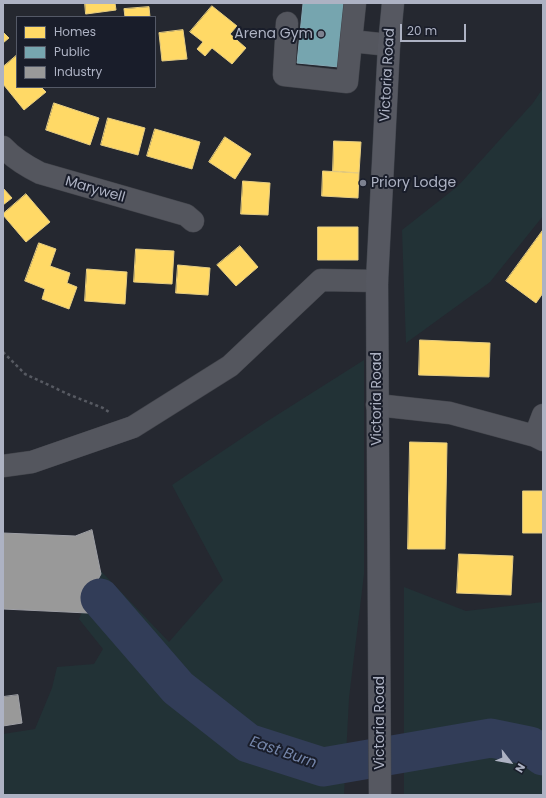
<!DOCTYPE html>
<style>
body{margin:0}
#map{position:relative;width:546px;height:798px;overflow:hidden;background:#252830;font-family:Poppins,sans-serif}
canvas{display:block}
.frame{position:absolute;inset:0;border:4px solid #adb2c3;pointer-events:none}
.legend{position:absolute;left:16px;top:16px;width:140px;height:72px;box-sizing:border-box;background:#191d2a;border:1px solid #545967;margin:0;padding:5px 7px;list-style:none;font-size:12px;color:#adb2c3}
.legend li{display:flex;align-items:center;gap:8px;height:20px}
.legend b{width:20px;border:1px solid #545967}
.north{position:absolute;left:490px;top:742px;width:40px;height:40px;-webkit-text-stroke:3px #191d2a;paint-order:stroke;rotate:121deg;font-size:11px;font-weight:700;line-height:16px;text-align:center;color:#adb2c3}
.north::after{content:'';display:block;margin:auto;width:14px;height:18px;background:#adb2c3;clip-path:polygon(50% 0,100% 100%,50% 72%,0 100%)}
.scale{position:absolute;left:400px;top:24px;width:66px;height:18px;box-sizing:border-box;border:2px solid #adb2c3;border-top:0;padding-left:5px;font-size:12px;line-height:14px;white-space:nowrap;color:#adb2c3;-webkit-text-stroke:3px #191d2a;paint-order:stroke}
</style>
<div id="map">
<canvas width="546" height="798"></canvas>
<div class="frame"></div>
<ul class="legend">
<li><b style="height:11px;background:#ffd966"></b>Homes</li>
<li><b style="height:11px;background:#76a5af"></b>Public</li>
<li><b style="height:11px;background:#999"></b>Industry</li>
</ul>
<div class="north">N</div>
<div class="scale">20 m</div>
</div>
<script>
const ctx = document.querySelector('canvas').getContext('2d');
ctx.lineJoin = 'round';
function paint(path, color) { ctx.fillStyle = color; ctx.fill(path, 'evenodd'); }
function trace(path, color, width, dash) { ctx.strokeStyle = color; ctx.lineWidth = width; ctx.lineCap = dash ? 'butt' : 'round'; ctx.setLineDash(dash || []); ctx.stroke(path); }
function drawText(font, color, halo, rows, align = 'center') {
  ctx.font = font + ' Poppins,sans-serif'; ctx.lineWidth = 4; ctx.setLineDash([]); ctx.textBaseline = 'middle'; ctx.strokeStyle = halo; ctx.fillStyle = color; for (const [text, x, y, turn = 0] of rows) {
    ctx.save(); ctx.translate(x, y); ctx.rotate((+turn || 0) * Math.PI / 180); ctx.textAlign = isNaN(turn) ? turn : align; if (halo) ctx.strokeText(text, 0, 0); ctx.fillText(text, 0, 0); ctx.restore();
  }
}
const green = new Path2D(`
 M543,88V216L490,282L406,343L402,230L458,186L533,103Z
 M364,360V574L349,698L344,795H3V734L35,729L52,688L57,667L94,664L103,649L79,619L100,570L169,642L223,580L172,485L266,422Z
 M404,587L466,611L543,602V795H404Z`);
const homes = new Path2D(`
 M85,3H115L116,10L86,14Z
 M212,6L237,26L230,34L246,48L232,64L212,48L205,56L197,49L203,42L190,32Z
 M149,7L150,17H125L124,9Z
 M183,30L187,59L162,61L159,33Z
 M3,32L9,38L3,43Z
 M16,56L17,58V87H41L46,92L24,110L3,84V67Z
 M54,103L99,118L90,145L46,130Z
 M108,118L145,128L138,155L101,145Z
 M155,129L200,142L192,169L147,156Z
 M225,137L251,154L235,179L209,162Z
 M334,141L361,142L359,173L333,171Z
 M323,171L359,173L358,198L322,196Z
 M243,181L270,183L268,215L241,214Z
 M3,188L12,198L3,205Z
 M26,194L50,222L26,242L3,215V214Z
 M318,227H358V260H318Z
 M543,230V293L536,303L506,281Z
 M39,243L56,249L50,266L70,273L67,283L77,287L69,309L42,299L45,289L25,281Z
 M240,246L258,267L236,286L217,265Z
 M136,249L174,251L172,284L134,282Z
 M178,265L210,268L208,295L176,293Z
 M87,269L127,272L125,304L85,301Z
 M420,340L490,343L489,377L419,375Z
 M410,442L447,443L445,549H408Z
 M523,491H543V533H523Z
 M459,554L513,556L511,595L457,593Z`);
const public = new Path2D(`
 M289,3H345L339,67L297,63L303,4Z`);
const industry = new Path2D(`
 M92,530L101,574L88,598V613L3,609V533L75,536Z
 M18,695L22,723L3,726V697Z`);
const river = new Path2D(`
 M100,598L178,688L248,743L323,767L491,738L530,746L543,756`);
const path = new Path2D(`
 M3,352L25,374L70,395L103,408L109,412`);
const minor = new Path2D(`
 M355,3L351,41L389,45
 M287,23L284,75L347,82L351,41
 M3,147C14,159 26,166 40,173L186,215L193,221
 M377,405L450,413L535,436L543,440
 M535,436L543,415
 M3,466L32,462L133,427L230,366L321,280L377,281`);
const major = new Path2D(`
 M380,795L377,281L389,45L393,3`);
const markers = [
 [321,34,4,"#7d8290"],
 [363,183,4,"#7d8290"]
];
const poiNames = [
 ["Arena Gym",313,34],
 ["Priory Lodge",371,183,"left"]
];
const streetNames = [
 ["Victoria Road",388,75,-87],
 ["Marywell",95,190,16],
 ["Victoria Road",377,399,-90],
 ["Victoria Road",380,723,-90]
];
const waterNames = [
 ["East Burn",283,753,19]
];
paint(green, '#223236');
paint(homes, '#ffd966');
trace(homes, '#e6cd82', 1);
paint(public, '#76a5af');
trace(public, '#86a9b5', 1);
paint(industry, '#999');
trace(industry, '#9fa0a6', 1);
trace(river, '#323d58', 39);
trace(minor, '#42444b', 23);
trace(major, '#41454d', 23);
trace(path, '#575a62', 2.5, [3, 3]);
trace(minor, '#54565e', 22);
trace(major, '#565861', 22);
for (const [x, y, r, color] of markers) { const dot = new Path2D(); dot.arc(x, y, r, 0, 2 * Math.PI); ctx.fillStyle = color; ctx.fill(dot); trace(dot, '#191d2a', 1.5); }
drawText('14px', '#adb2c3', '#191d2a', poiNames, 'right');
drawText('14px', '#adb2c3', '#191d2a', streetNames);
drawText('italic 15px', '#7586aa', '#191d2a', waterNames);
</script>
